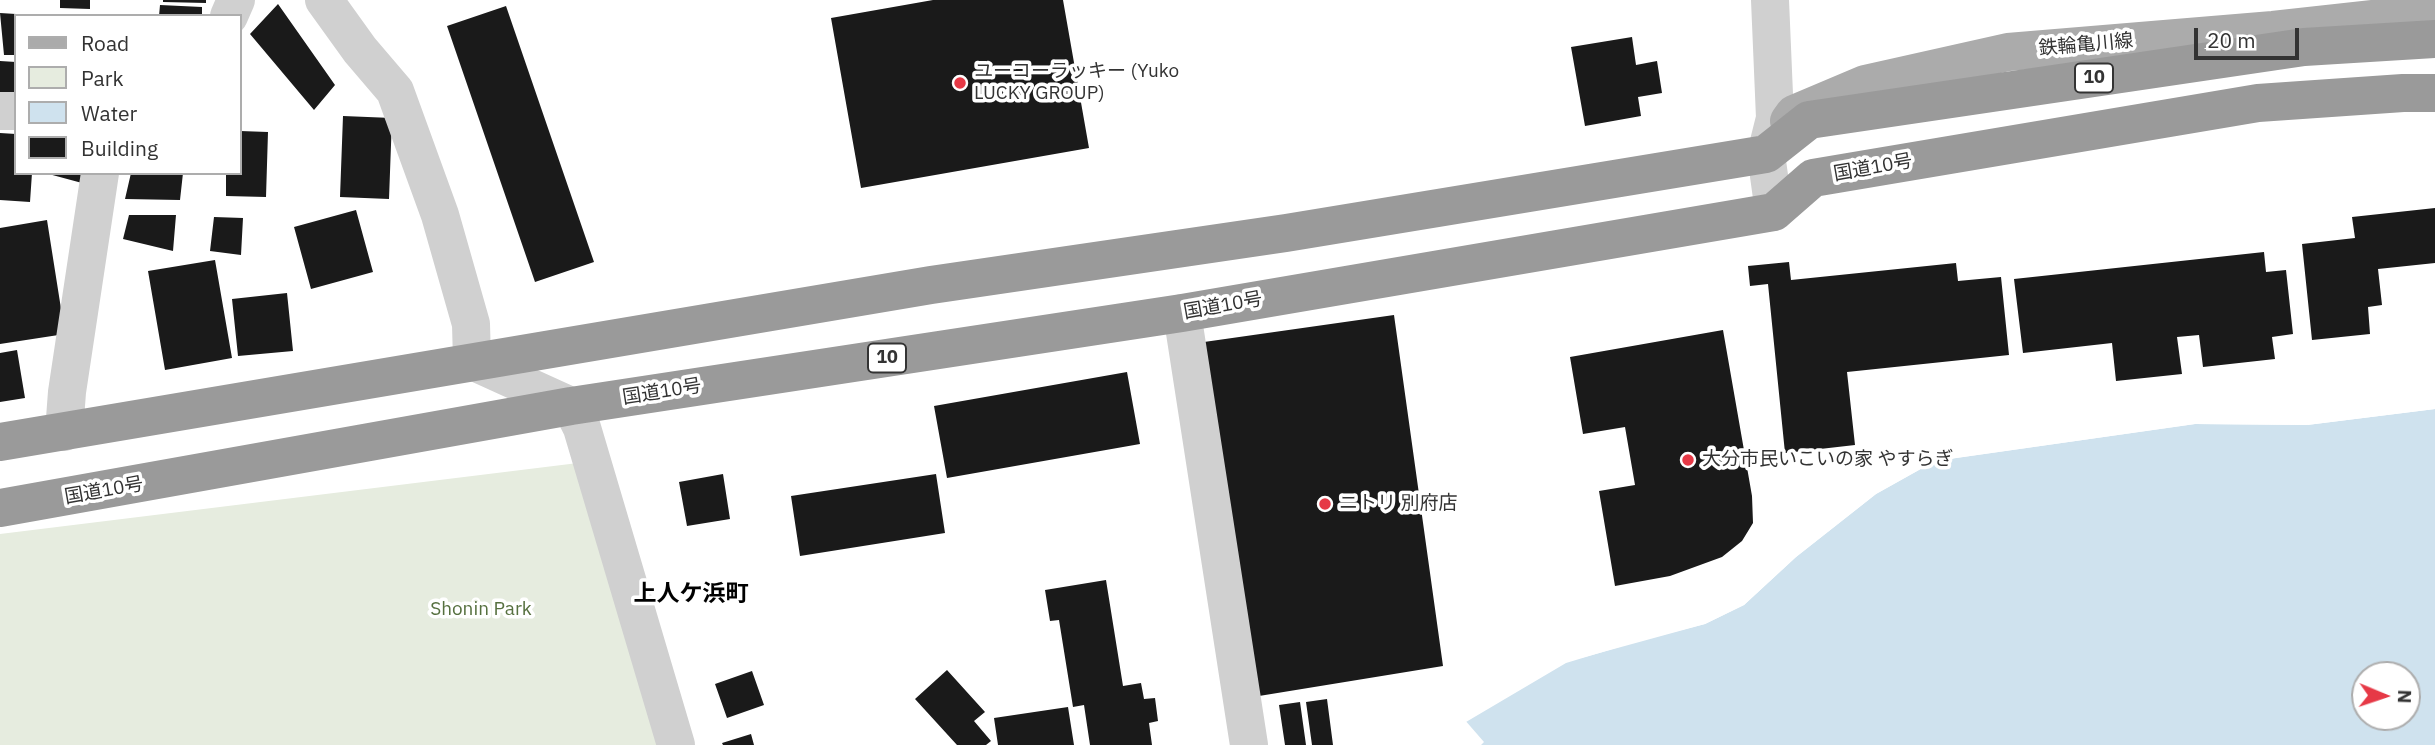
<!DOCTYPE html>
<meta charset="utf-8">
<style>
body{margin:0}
#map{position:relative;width:2435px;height:745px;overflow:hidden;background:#fff;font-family:"IBM Plex Sans",sans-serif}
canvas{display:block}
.legend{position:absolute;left:14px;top:14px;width:228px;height:161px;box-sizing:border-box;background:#fff;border:2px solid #adadad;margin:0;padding:9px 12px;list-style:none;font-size:21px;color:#333}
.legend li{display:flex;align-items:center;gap:14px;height:35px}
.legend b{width:35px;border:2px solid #adadad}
.north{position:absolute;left:2351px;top:661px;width:70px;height:70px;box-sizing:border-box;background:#fff;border:2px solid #adadad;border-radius:50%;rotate:92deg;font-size:19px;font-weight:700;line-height:28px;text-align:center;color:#333}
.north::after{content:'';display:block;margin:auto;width:24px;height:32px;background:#e63946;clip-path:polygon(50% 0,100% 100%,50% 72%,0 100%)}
.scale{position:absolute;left:2194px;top:28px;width:105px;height:32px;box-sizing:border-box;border:4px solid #333;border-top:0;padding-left:9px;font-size:21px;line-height:24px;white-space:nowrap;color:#333;-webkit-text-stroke:5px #fff;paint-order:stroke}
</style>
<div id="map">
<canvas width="2435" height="745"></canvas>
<ul class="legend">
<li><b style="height:9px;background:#ababab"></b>Road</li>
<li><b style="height:19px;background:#e6ecdf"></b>Park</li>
<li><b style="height:19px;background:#cfe2ee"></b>Water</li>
<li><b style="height:19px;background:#1a1a1a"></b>Building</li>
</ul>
<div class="north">N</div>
<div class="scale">20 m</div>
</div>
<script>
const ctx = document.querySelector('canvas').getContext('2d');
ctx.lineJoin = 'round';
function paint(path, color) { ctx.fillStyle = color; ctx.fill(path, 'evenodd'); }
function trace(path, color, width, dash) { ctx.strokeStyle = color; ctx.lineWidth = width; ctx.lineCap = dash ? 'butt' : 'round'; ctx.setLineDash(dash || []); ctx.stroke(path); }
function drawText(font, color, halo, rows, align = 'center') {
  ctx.font = font + ' "IBM Plex Sans","Noto Sans JP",sans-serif'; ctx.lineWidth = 7; ctx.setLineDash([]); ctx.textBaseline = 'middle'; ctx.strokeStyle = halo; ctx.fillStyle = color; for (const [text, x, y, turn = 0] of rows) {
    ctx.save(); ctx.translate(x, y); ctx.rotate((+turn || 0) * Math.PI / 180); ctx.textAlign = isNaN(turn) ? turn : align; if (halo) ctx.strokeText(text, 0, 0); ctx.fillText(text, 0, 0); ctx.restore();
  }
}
const green = new Path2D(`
 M578,463L664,745H0V534Z`);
const water = new Path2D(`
 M2435,409V745H1427L1566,663L1639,641L1705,624L1744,605L1796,557L1876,494L1935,461L2195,424L2307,425ZM2365,675H2407V717H2365Z`);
const pier = new Path2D(`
 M2435,406V409L2307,425L2195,424L1935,461L1876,494L1796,557L1744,605L1705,624L1581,658L1580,654L1638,637L1704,621L1742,602L1794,554L1874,492L1934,457L2195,420L2307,422Z
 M1464,719L1484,742L1481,745H1423Z`);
const building = new Path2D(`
 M60,0H90V9L60,8Z
 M163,0H206V3L163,2Z
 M933,0H1063L1089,148L861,188L831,18Z
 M278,4L335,85L314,110L250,34Z
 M160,5L202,7V16H159Z
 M506,6L594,262L535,282L447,26Z
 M0,13L16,14V55H4Z
 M1632,37L1636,65L1657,61L1662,93L1638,97L1641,116L1585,126L1571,47Z
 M0,61L16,62V93H0Z
 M343,116L392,118L389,199L340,197Z
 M240,131L268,132L266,197L226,196V173H240Z
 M0,133L16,134V173H32L30,202L0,200Z
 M45,173H84L82,183Z
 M131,173H183L180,200L125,199Z
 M2435,208V263L2378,269L2382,305L2368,307L2370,334L2312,340L2302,244L2355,238L2352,217Z
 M356,210L373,272L311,289L294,227Z
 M129,215H176L173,251L123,239Z
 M214,217L243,218L241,255L210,251Z
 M47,220L65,334L0,344V228Z
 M2264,252L2266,272L2286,270L2293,334L2272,337L2275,359L2203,367L2199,335L2177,337L2182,374L2116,381L2112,343L2023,353L2014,279Z
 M215,260L232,358L165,370L148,271Z
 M1789,262L1791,280L1956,263L1958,281L2001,277L2009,355L1847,372L1855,445L1785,453L1768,284L1750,286L1748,266Z
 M287,293L293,351L238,356L232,299Z
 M1394,315L1443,666L1259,696L1204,342Z
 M1723,330L1752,496L1753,523L1742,541L1722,557L1670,576L1615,586L1599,491L1635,485L1625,427L1583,434L1570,357Z
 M17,350L25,398L0,402V353Z
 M1127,372L1140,444L947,478L934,406Z
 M723,474L730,519L687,526L679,482Z
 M936,474L945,533L800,556L791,496Z
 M1106,580L1123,686L1141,683L1144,699L1155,698L1158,721L1149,723L1152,745H1090L1084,705L1073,707L1059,620L1050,621L1045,590Z
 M947,670L985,712L974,721L991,741L986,745H957L915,699Z
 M752,671L764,705L727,718L715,684Z
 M1327,699L1333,745H1312L1306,702Z
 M1300,702L1306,745H1285L1279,705Z
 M1068,707L1074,745H998L994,718Z
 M751,734L754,745H723L722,743Z`);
const minor = new Path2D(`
 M324,0L360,50L395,91L440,215L471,324L472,361L571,406L582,428L676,745
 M1770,0L1775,118L1766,154L1774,212
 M229,16L236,0
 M0,111H16
 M1182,313L1249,745
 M64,432L67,392L100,173`);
const major = new Path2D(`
 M1789,121L1794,114L1865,84L2008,52L2273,30L2435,12`);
const highway = new Path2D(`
 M0,442L931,285L1286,233L1766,154L1809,120L2304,47L2435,39
 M0,508L571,406L1182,313L1774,212L1813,178L2258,103L2403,93H2435`);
const markers = [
 [960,83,7,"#e63946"],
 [1688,460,7,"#e63946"],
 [1325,504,7,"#e63946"]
];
const shields = [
 [2094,78,38],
 [887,358,38]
];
const shieldNames = [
 ["10",2094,78],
 ["10",887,358]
];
const streetNames = [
 ["鉄輪亀川線",2086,45,-5],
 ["国道10号",1873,168,-10],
 ["国道10号",1223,306,-10],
 ["国道10号",662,392,-9],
 ["国道10号",104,491,-10]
];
const poiNames = [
 ["ユーコーラッキー (Yuko",974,72],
 ["LUCKY GROUP)",974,94],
 ["大分市民いこいの家 やすらぎ",1702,460],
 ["ニトリ 別府店",1339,504]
];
const parkNames = [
 ["Shonin Park",481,610]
];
const quarterNames = [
 ["上人ケ浜町",691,594]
];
paint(green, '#e6ecdf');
paint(water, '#cfe2ee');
paint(pier, '#fff');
paint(building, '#1a1a1a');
trace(minor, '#d0d0d0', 38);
trace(major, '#ababab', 38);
trace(highway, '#9a9a9a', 38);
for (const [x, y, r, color] of markers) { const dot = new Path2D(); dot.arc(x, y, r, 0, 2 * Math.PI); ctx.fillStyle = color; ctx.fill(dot); trace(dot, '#fff', 2.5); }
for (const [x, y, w] of shields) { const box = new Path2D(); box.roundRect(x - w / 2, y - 14.5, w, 29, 5); ctx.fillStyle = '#fff'; ctx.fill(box); trace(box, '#333', 2); }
drawText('bold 18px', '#333', null, shieldNames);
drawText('19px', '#333', '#fff', streetNames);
drawText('19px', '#333', '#fff', poiNames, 'left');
drawText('19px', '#56703f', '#fff', parkNames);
drawText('bold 23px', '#000', '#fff', quarterNames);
</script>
